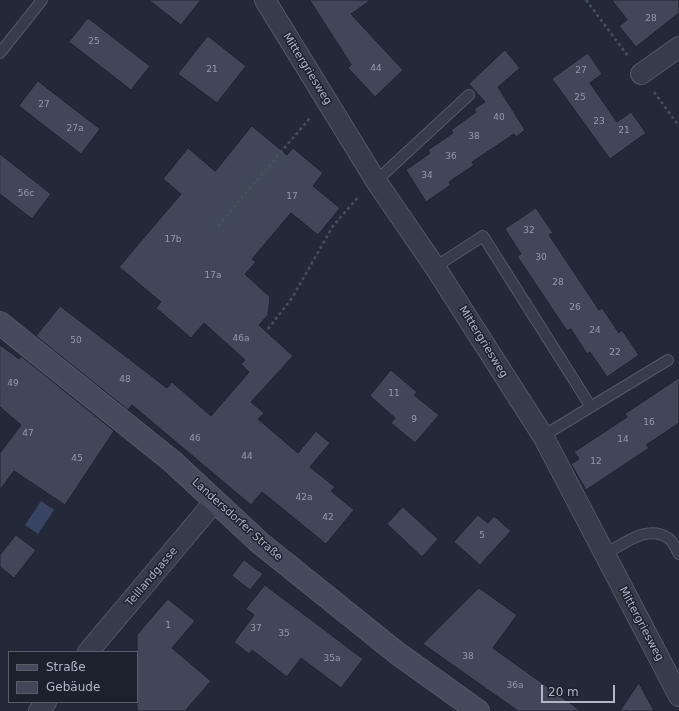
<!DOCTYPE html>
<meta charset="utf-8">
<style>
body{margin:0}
#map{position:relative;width:679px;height:711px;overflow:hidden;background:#232939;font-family:"DejaVu Sans",sans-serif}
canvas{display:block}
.legend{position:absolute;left:8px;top:651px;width:130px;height:52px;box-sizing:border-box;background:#1c212e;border:1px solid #585d6a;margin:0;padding:5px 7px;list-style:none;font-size:12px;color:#b1b6c5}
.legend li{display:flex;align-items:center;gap:8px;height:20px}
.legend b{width:20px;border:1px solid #585d6a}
.scale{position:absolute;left:541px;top:685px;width:74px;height:18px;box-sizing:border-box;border:2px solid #b1b6c5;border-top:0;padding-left:5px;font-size:12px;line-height:14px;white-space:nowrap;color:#b1b6c5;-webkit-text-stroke:3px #1c212e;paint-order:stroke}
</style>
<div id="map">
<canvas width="679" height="711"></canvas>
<ul class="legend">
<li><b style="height:5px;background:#454a5c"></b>Straße</li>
<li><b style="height:11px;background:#3f4759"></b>Gebäude</li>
</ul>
<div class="scale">20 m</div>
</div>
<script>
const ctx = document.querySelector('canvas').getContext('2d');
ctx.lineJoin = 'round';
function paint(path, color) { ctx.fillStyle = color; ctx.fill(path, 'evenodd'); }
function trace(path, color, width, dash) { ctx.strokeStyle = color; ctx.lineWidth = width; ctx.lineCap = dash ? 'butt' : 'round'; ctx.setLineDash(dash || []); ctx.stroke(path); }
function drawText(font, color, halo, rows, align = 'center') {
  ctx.font = font + ' "DejaVu Sans",sans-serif'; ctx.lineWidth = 3; ctx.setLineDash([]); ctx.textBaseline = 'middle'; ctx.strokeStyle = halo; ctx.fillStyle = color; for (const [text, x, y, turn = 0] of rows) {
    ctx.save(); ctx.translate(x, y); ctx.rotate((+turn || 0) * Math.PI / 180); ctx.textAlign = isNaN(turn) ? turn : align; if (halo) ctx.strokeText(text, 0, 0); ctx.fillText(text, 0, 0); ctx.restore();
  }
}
const water = new Path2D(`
 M41,501L54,510L38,534L25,525Z`);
const building = new Path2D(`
 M149,0H201L181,25Z
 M310,0H371L351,14L403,70L375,97L348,68L351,65Z
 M612,0H679V13L636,47L619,26L627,20Z
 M88,18L150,66L131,90L69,42Z
 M208,36L246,66L217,103L178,74Z
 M505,50L520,68L498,87L525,130L516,137L514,134L472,162L474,165L449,182L451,185L426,202L406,170L430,153L428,150L453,133L451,130L476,112L474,109L485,102L469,84Z
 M588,53L602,74L590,83L617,122L631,112L646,133L610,159L552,79Z
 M38,81L100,129L81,154L19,106Z
 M252,126L287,155L293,148L323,173L313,186L340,208L318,235L291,213L252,259L256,262L245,274L270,297L268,315L259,325L293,356L251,402L264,413L258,419L298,453L316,431L330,443L310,467L335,487L331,491L354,510L326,544L262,492L251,505L132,405L128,410L36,336L60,306L167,388L172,382L211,416L249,372L241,364L245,360L204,323L191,338L156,308L161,302L119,267L181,194L163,179L188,148L215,171Z
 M0,154L51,194L32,219L0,194Z
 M536,208L553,233L549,235L599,310L602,308L619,333L622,330L639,355L607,377L590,352L587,354L571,329L567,331L517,256L521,254L505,229Z
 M0,345L15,356L19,359L21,356L114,431L65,505L14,471L0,490V453L21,425L0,407Z
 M391,370L417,392L414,395L439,415L415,443L391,423L395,418L370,396Z
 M679,378V423L646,445L649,448L586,490L571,464L579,459L574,452L627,417L625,414Z
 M403,507L438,539L422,557L387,524Z
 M478,515L488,523L494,516L511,531L480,565L454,542Z
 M16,535L36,550L14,578L0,567V555Z
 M244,560L263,574L250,590L232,576Z
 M265,585L363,659L341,688L301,658L287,677L252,650L249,654L234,642L254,615L246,609Z
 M479,588L517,615L493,648L581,711H518L423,644Z
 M168,599L195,621L172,648L211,681L185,711H137V635Z
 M639,683L654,711H620Z`);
const path = new Path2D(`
 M586,0L628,56
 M654,92L679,126
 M218,226L310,118
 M268,329L292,298L333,226L359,196`);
const lane = new Path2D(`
 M0,53L42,0
 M376,181L469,95
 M435,267L483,236L591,407
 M543,436L668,360
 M605,554C624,544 647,524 668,538C673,541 676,549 679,554`);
const street = new Path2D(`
 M265,0L376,181L435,267L543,436L679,696
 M641,74L679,47
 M88,652L215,501
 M39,711L46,702`);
const secondary = new Path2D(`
 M0,323L173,462L260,543L397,653L478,711`);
const numberNames = [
 ["28",651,19],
 ["25",94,42],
 ["44",376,69],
 ["21",212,70],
 ["27",581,71],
 ["25",580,98],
 ["27",44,105],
 ["40",499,118],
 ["23",599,122],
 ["27a",75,129],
 ["21",624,131],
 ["38",474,137],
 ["36",451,157],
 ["34",427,176],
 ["56c",26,194],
 ["17",292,197],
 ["32",529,231],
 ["17b",173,240],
 ["30",541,258],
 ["17a",213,276],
 ["28",558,283],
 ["26",575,308],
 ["24",595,331],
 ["46a",241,339],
 ["50",76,341],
 ["22",615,353],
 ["48",125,380],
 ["49",13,384],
 ["11",394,394],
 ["9",414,420],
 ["16",649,423],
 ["47",28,434],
 ["46",195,439],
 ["14",623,440],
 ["44",247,457],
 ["45",77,459],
 ["12",596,462],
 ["42a",304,498],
 ["42",328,518],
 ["5",482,536],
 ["1",168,626],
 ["37",256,629],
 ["35",284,634],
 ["38",468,657],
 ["35a",332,659],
 ["36a",515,686]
];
const streetNames = [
 ["Mittergriesweg",307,69,58],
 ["Mittergriesweg",483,342,58],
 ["Landersdorfer Straße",237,520,42],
 ["Teillandgasse",152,577,-50],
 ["Mittergriesweg",641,624,62]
];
paint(water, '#394462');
paint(building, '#3f4759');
trace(building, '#1e2330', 1);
trace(lane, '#545967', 12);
trace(street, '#545967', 22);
trace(secondary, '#545967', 24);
trace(path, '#425257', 2.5, [3, 3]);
trace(lane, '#363c49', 10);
trace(street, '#363c49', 20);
trace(secondary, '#454a5c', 22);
drawText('9px', '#949aaa', null, numberNames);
drawText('11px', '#b1b6c5', '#1c212e', streetNames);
</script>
